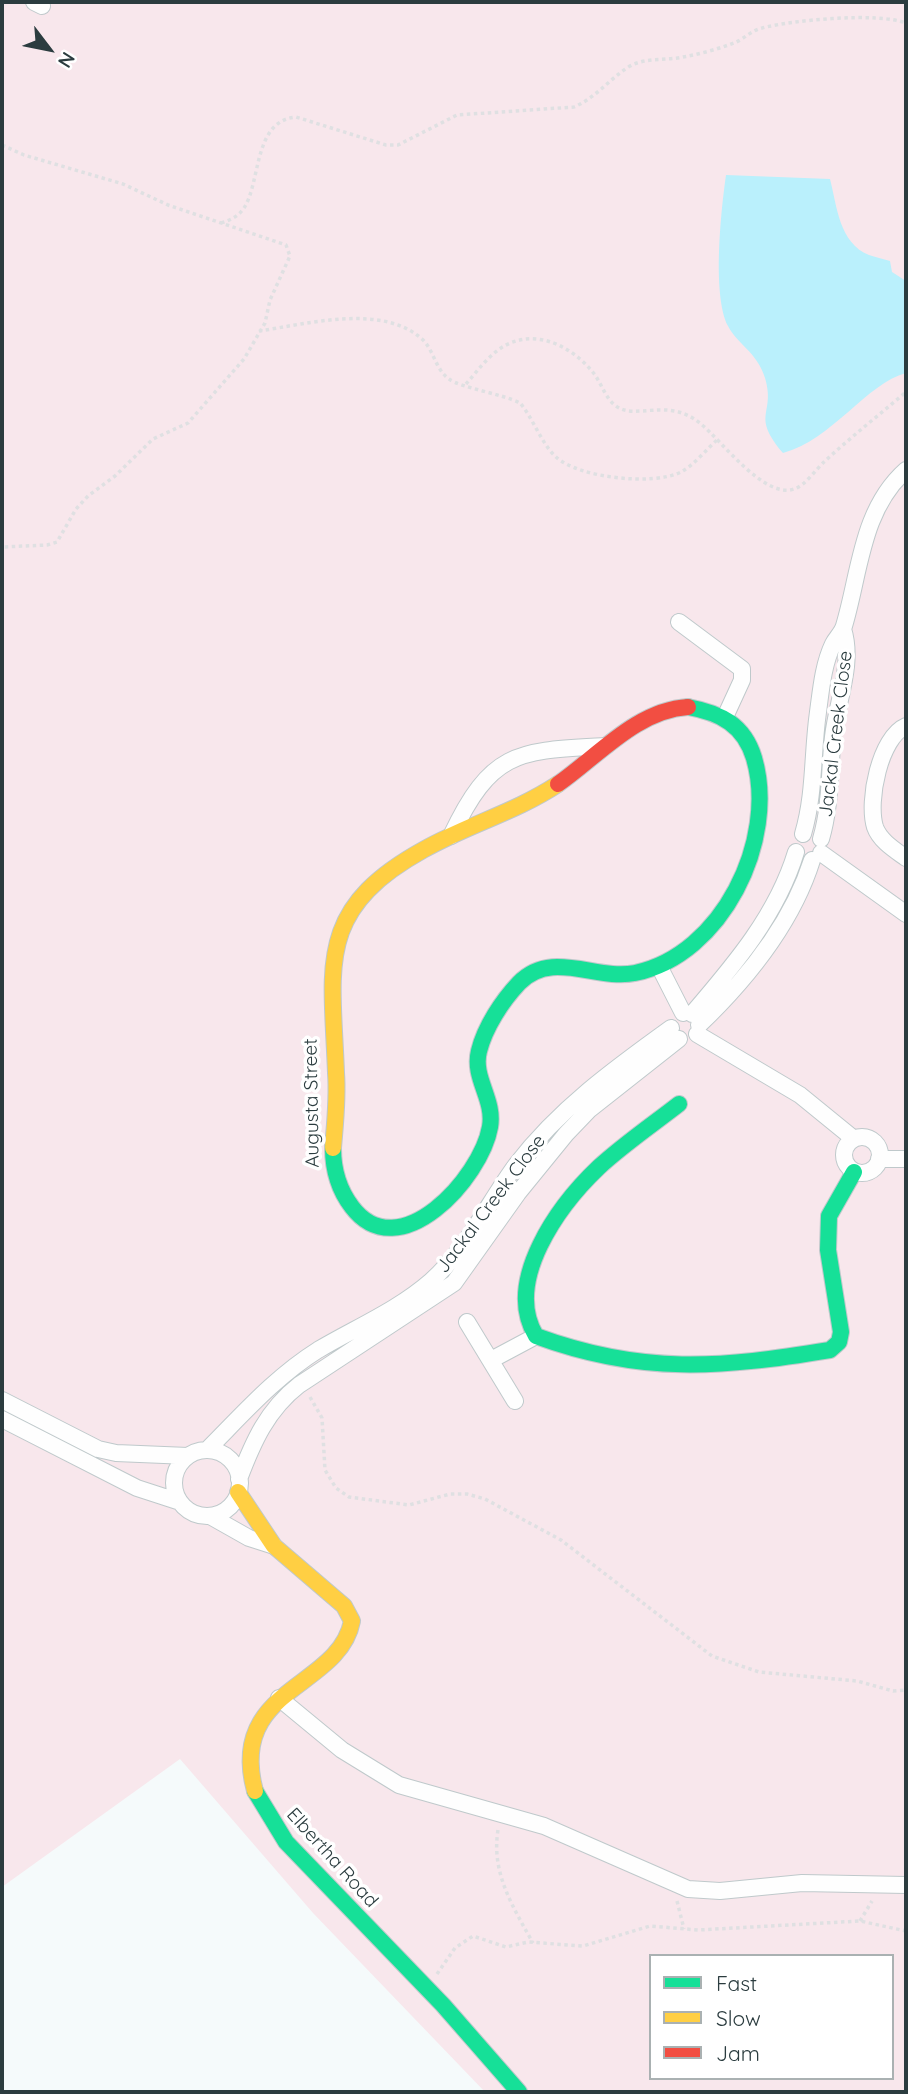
<!DOCTYPE html>
<style>
body{margin:0}
#map{position:relative;width:908px;height:2094px;overflow:hidden;background:#f5fafb;font-family:Quicksand,sans-serif}
canvas{display:block}
.frame{position:absolute;inset:0;border:4px solid #2b3c3f;pointer-events:none}
.legend{position:absolute;left:649px;top:1954px;width:245px;height:126px;box-sizing:border-box;background:#fff;border:2px solid #aab1b2;margin:0;padding:9px 12px;list-style:none;font-size:21px;color:#2b3c3f}
.legend li{display:flex;align-items:center;gap:14px;height:35px}
.legend b{width:35px;border:2px solid #aab1b2}
.north{position:absolute;left:14px;top:14px;width:70px;height:70px;-webkit-text-stroke:5px #fff;paint-order:stroke;rotate:122deg;font-size:19px;font-weight:700;line-height:28px;text-align:center;color:#2b3c3f}
.north::after{content:'';display:block;margin:auto;width:24px;height:32px;background:#2b3c3f;clip-path:polygon(50% 0,100% 100%,50% 72%,0 100%)}
</style>
<div id="map">
<canvas width="908" height="2094"></canvas>
<div class="frame"></div>
<ul class="legend">
<li><b style="height:9px;background:#16e098"></b>Fast</li>
<li><b style="height:9px;background:#ffcf43"></b>Slow</li>
<li><b style="height:9px;background:#f24e42"></b>Jam</li>
</ul>
<div class="north">N</div>
</div>
<script>
const ctx = document.querySelector('canvas').getContext('2d');
ctx.lineJoin = 'round';
function paint(path, color) { ctx.fillStyle = color; ctx.fill(path, 'evenodd'); }
function trace(path, color, width, dash) { ctx.strokeStyle = color; ctx.lineWidth = width; ctx.lineCap = dash ? 'butt' : 'round'; ctx.setLineDash(dash || []); ctx.stroke(path); }
function drawText(font, color, halo, rows, align = 'center') {
  ctx.font = font + ' Quicksand,sans-serif'; ctx.lineWidth = 7; ctx.setLineDash([]); ctx.textBaseline = 'middle'; ctx.strokeStyle = halo; ctx.fillStyle = color; for (const [text, x, y, turn = 0] of rows) {
    ctx.save(); ctx.translate(x, y); ctx.rotate((+turn || 0) * Math.PI / 180); ctx.textAlign = isNaN(turn) ? turn : align; if (halo) ctx.strokeText(text, 0, 0); ctx.fillText(text, 0, 0); ctx.restore();
  }
}
const green = new Path2D(`
 M2,2H906V2092H485L313,1913L180,1759L2,1887ZM651,1956H892V2078H651Z`);
const water = new Path2D(`
 M726,175L830,179C837,206 839,243 869,255C875,257 883,259 890,261L892,272L906,281V373C867,383 832,440 783,453C750,414 776,415 765,378C757,352 737,344 728,326C712,295 721,210 726,175Z`);
const path = new Path2D(`
 M2,145L24,155L123,184L168,205L286,245L290,256L270,300L265,323L244,359L188,423L153,439L115,476L88,496L76,509L57,542L47,545L2,547
 M221,223C230,220 238,217 244,208C261,182 253,121 296,117L386,145H398L457,115L574,107C597,97 609,79 630,66C647,57 665,61 683,57C700,54 718,49 734,43C744,39 752,30 762,28C793,20 877,12 906,23
 M259,331C308,324 381,303 422,339C434,350 435,369 449,379C461,388 503,394 520,403C533,418 541,443 556,457C579,478 653,486 681,472C694,465 706,450 717,440
 M466,384C474,375 482,364 491,356C525,323 570,342 595,375C602,385 606,399 616,406C636,421 668,396 701,424C722,441 764,499 794,489C805,486 816,469 825,461C851,437 879,415 906,392
 M310,1397L322,1418L325,1470L336,1488L349,1497L409,1505L450,1494H467L485,1499L561,1540L712,1656L759,1672L857,1681L893,1691L906,1690
 M498,1830C491,1873 513,1907 533,1943
 M677,1901L684,1929
 M860,1921L872,1901
 M437,1974L455,1948L473,1936L506,1947L528,1942L583,1946L650,1926L698,1930L860,1921L906,1931`);
const street = new Path2D(`
 M34,2L42,6
 M679,622L742,669V680L725,717
 M906,726C880,737 867,801 875,827C880,841 895,850 906,858
 M803,834C815,793 812,754 818,712C821,690 823,665 833,644C836,638 842,633 844,626C860,573 861,510 906,470
 M451,836C492,749 519,751 606,746
 M821,839C831,805 829,772 833,737C837,701 854,664 843,629
 M821,853L906,914
 M660,968L683,1013
 M692,1014C734,965 777,915 796,852
 M699,1025C747,979 792,924 812,860
 M697,1034L800,1095L854,1139
 M844 1155a18 18 0 1 1 36 0a18 18 0 1 1-36 0Z
 M879,1159H906
 M467,1322L515,1401
 M491,1360L536,1336
 M2,1400L98,1449L116,1453L188,1456
 M2,1419L137,1488L180,1502
 M207,1450C242,1415 275,1377 318,1350C355,1328 398,1310 431,1281C467,1249 488,1203 516,1165C559,1109 614,1069 671,1028
 M174 1483a33 33 0 1 1 66 0a33 33 0 1 1-66 0Z
 M239,1479C253,1442 267,1410 299,1385L454,1283L518,1193L566,1134L589,1110L679,1039
 M210,1516L249,1538L274,1546
 M279,1698L342,1750L399,1785L544,1826L688,1889L720,1891L802,1883L906,1885`);
const fast = new Path2D(`
 M679,1104C652,1125 624,1144 599,1167C559,1205 503,1281 536,1336C642,1375 721,1368 830,1350L839,1342L841,1332L828,1250L829,1216L854,1172
 M333,1148C333,1169 339,1190 352,1207C399,1269 481,1178 490,1127C495,1099 472,1078 479,1051C485,1027 502,1001 519,983C552,949 596,981 635,973C722,955 778,840 754,758C744,725 721,713 688,707
 M255,1791L286,1842L443,2005L519,2092`);
const slow = new Path2D(`
 M333,1148C335,1123 338,1098 336,1073C332,965 315,910 423,850C467,825 516,812 558,784
 M238,1492L274,1546L344,1606L352,1621C339,1689 227,1687 255,1791`);
const jam = new Path2D(`
 M558,784C598,756 637,710 688,707`);
const streetNames = [
 ["Jackal Creek Close",836,734,-83],
 ["Augusta Street",312,1103,-91],
 ["Jackal Creek Close",491,1204,-53],
 ["Elbertha Road",332,1858,48]
];
paint(green, '#f8e7ec');
paint(water, '#baf0fc');
trace(street, '#bfc9cb', 18);
trace(fast, '#bfc9cb', 18);
trace(slow, '#bfc9cb', 18);
trace(jam, '#bfc9cb', 18);
trace(path, '#dfe0e2', 3.5, [3.5, 3.5]);
trace(street, '#fefefe', 16);
trace(fast, '#16e098', 16);
trace(slow, '#ffcf43', 16);
trace(jam, '#f24e42', 16);
drawText('19px', '#2b3c3f', '#fff', streetNames);
</script>
